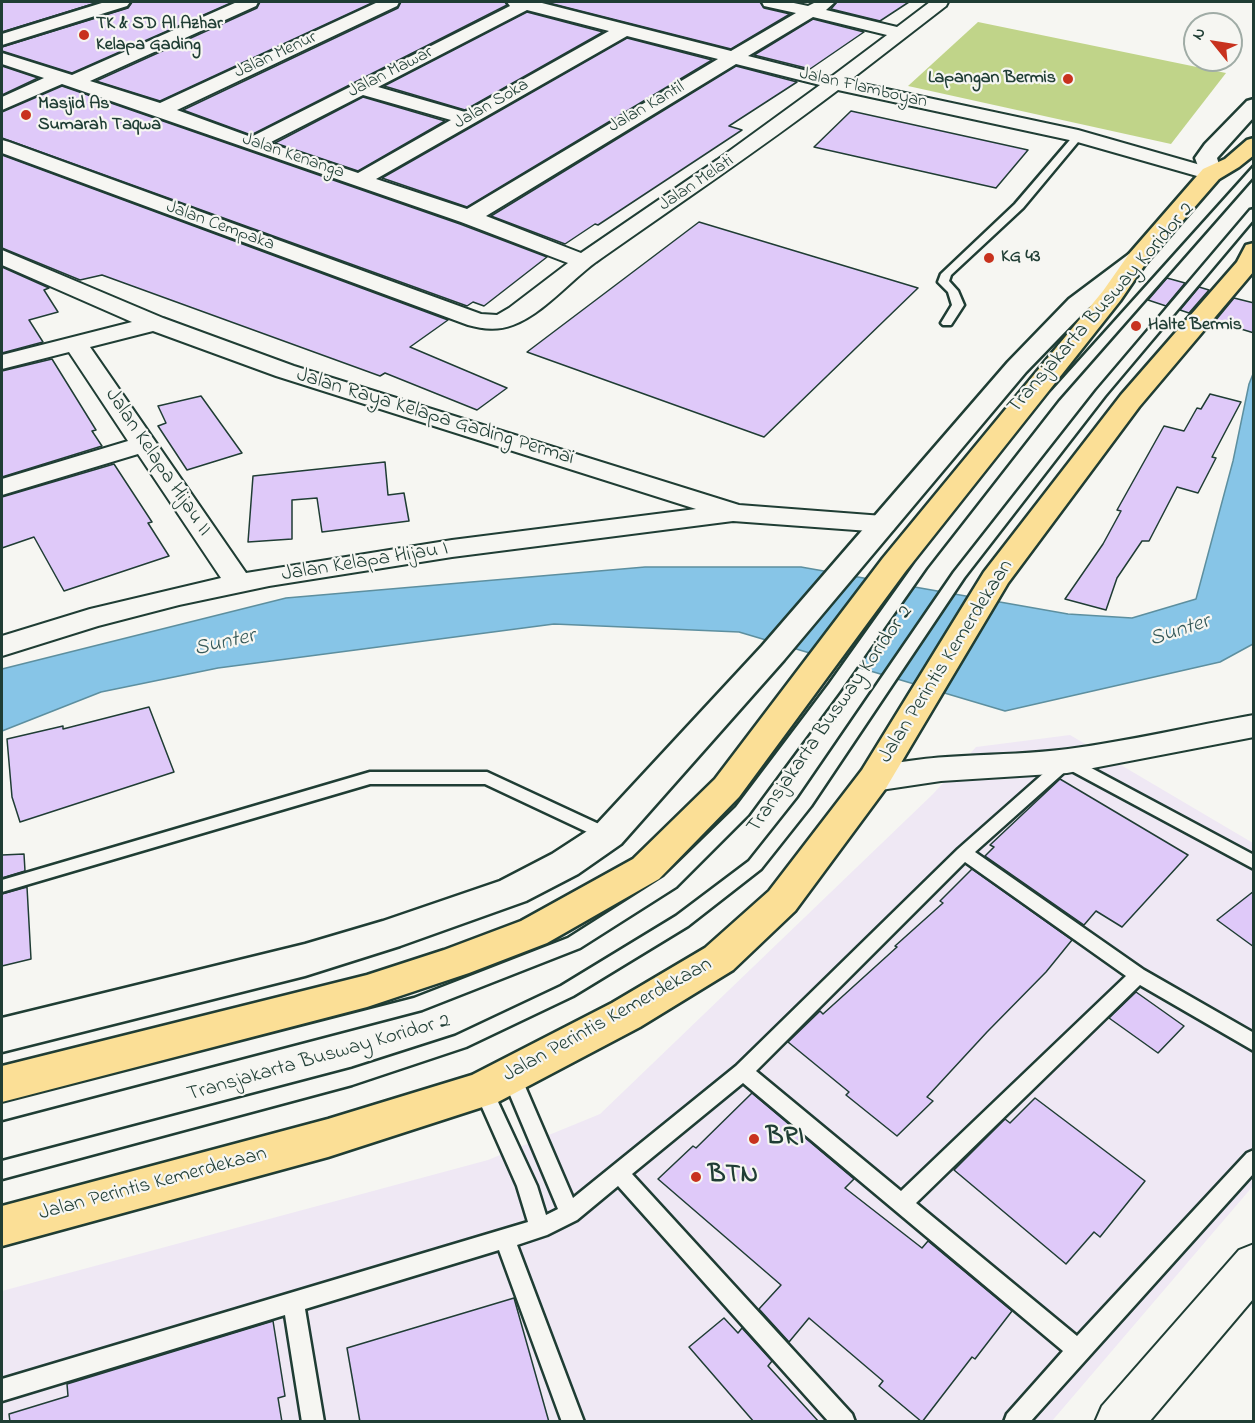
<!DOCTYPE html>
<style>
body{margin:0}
#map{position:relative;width:1255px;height:1423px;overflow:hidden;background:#f6f6f2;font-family:"Indie Flower",sans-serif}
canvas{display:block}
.frame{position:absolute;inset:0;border:3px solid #1f3d34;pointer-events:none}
.north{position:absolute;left:1183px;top:12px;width:60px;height:60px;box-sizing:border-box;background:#f6f6f2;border:2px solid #a0aca6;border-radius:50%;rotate:300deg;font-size:16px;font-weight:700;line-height:24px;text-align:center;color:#1f3d34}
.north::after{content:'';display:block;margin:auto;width:21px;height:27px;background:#c8321e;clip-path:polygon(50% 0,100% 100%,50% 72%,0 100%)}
</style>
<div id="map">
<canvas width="1255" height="1423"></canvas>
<div class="frame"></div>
<div class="north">N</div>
</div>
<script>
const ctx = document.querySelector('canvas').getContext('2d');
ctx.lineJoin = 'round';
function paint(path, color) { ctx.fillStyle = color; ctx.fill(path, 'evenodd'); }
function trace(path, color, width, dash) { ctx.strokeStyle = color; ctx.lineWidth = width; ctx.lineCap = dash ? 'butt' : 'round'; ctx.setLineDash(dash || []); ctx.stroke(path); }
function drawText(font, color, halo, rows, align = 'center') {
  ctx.font = font + ' "Indie Flower",sans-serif'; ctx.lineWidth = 4.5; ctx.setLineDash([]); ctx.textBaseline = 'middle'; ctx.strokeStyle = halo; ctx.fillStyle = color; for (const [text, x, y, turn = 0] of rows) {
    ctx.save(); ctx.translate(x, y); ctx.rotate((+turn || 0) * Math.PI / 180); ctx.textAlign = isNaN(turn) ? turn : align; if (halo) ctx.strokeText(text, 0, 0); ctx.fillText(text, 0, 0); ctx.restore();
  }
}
const built = new Path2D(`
 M1070,735L1253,843V1186L1052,1421L2,1422V1291L488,1160L600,1114L933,794L976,747Z`);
const green = new Path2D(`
 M978,22L1226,73L1171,144L908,86Z`);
const water = new Path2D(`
 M1253,374V644L1220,662L1005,711L739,632L554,624L218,668L101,692L2,731V669L286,598L645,567H801L1068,614L1132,618L1196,599L1233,461L1249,384Z`);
const building = new Path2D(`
 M2,2H99L2,32Z
 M132,2H233L72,73L2,51V47L128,8Z
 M260,2H374L160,101L96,81L257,8Z
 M401,2H505L507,5L251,135L183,110L398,8Z
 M545,2H760L764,8L790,14L731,49Z
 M837,2H909L880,21L831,9Z
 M527,12L603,32L465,110L384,86Z
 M813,19L864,32L810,69L754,55Z
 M627,38L712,60L467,207L382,178Z
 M2,66L38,78L2,95Z
 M736,66L797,82L729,126L742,130L598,225L595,224L565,244L491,216Z
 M62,86L460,224L547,257L484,306L473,302L467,306L2,138V112Z
 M363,97L445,121L358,171L275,143Z
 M851,111L1028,150L996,188L814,147Z
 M2,155L448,320L410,347L507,388L477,410L385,373L380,376L102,275L80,280L2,248Z
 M699,222L918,288L764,437L527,352Z
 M2,267L49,288L44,290L58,312L29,320L43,342L2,353Z
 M1167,278L1185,283L1166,306L1148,300Z
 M1199,287L1209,290L1189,313L1180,310Z
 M1234,298L1254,303V333L1215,321Z
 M52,359L96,430L92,431L102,446L2,477V371Z
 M1210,394L1241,402L1212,457L1216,458L1198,493L1177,487L1149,541H1142L1117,578L1106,610L1065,599L1103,544L1121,511L1117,510L1164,426L1184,431L1197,408L1201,409Z
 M201,396L242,453L187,470L158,426L166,423L158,406Z
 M385,462L388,495L404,493L409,521L322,532L317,498L292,500V539L248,542L253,476Z
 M114,464L152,522L148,523L169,556L64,591L34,537L2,548V497Z
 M149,707L174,772L20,822L12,797L7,739L63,726V729Z
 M1060,779L1188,855L1122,927L1096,911L1084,925L985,856L994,847L990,845Z
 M24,854L25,871L2,878V855Z
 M972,869L1072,940L1046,972L987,1032L927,1097L933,1101L897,1136L846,1095L849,1092L788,1042L820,1011L823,1014L897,947L895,946L943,903L940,901Z
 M27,887L31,959L2,966V894Z
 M1254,891V947L1217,920Z
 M1136,992L1184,1026L1158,1053L1109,1018Z
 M752,1093L854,1179L845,1188L922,1248L928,1241L1012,1311L975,1359L972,1357L922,1422L879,1386L883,1381L809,1318L789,1342L759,1309L781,1285L658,1179L693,1146L696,1148Z
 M1035,1098L1145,1181L1100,1237L1094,1232L1066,1264L954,1170L1005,1119L1010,1123Z
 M514,1298L549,1422H360L347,1348Z
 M724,1318L738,1333L742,1328L772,1361L768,1366L819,1422H754L689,1347Z
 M273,1321L285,1396L278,1398L282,1422H10L9,1414L68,1396L67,1384Z`);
const service = new Path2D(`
 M1075,134L1083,136L1023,208L951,275L949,281L958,291L964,305L951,325H943L941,323L952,305L948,292L938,282L941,274L1015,204Z
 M1254,166V176L1058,399L926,568L839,692L748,815L676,887L580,948L422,1010L2,1120V1104L414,998L568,938L664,877L736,807L829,684L916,562L1050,393Z
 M1254,209V219L1105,396L964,578L811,806L761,869L688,926L573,996L466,1047L352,1085L2,1179V1161L352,1069L455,1036L561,986L676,916L749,861L799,798L954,572L1097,390L1250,210Z
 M1067,755L1254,855V869L1068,769L975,852L1144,970L1254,1033V1051L1140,985L916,1203L1077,1336L1247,1153L1254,1150V1173L1030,1422H1004L1007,1414L1063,1351L743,1083L632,1174L852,1414L855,1422H829L618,1186L577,1220L547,1235L517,1245L584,1422H562L499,1250L305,1309L324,1422H302L285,1315L2,1401V1379L528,1222L517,1186L474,1089L476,1083L483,1081L490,1083L492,1089L537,1186L546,1215L558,1209L502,1076L504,1070L511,1068L518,1070L573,1198L736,1066L958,849L1062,757ZM965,862L1126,976L901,1191L756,1071Z
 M370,772H487L614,831L616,835L614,839H602L485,784H370L2,892V880Z`);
const minor = new Path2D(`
 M237,2H258L256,6L90,81L160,103L378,2H399L397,6L177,110L251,137L510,6L507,2H538L731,51L796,13L764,6L762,2H789L808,6L816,2H835L826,10L897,27L930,2H948L946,6L849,81L1078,130L1218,170L1221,174L1218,178L1211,180L1074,141L838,90C759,150 677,205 596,262C569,282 544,313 513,325C497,331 483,329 468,325L2,153V140L9,142L481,314L497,315L509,308L568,263L461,222L62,84L2,110V97L44,78L2,64V53L72,75ZM527,10L609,31L465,112L378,87ZM813,17L887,35L831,77L748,56ZM627,36L718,59L467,209L376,179ZM736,64L820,85L717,160L581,253L486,216ZM363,95L451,120L358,173L269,143Z
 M2,250L163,318L294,366L739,505L883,516L893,518L897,524L893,530L883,532L733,521L452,557L269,586L179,605L98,626L2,656V636L90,609L221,578L138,454L2,495V479L128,441L69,352L2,369V355L132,322L2,265ZM153,331L276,376L696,509L452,540L246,573L90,347Z
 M1254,715V737L1067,773L941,781L874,791L862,787L858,779L862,771C929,751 1000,758 1068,749C1130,741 1192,726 1254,715Z
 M1254,1244V1298L1149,1422H1095L1102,1406L1239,1250Z`);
const tertiary = new Path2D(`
 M105,2H130L127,6L2,45V34Z
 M1254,99V117L1217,158L1222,174L1219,179L1211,180L1203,179L1195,158L1205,144L1247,101Z`);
const secondary = new Path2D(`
 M1137,252L1145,254L1149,259L1145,264L1087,309L1026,372L784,660L621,844L578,874L526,901L400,946L305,976L2,1052V1018L305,944L383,921L500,881L552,854L595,826L762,646L1008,362L1069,299L1129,254Z`);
const trunk = new Path2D(`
 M1254,138V155L1239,167L1219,179L1146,263L1120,301L905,572L739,797L659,879L547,943L469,973L367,1007L2,1102V1066L367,975L444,950L521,921L633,859L715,779L883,558L1103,291L1129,254L1203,169L1225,159L1247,140Z
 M1254,243V271L1139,407L1008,583L886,788L795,911L733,970L640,1027L498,1102L328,1157L2,1246V1206L328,1119L472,1075L612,1003L705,948L769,891L862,770L984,572L1121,395L1237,262L1246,245Z`);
const markers = [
 [84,35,6,"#c8321e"],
 [1068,79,6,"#c8321e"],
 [26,115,6,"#c8321e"],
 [989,258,6,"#c8321e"],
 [1136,326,6,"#c8321e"],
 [754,1139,6,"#c8321e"],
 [696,1177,6,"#c8321e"]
];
const farPoinames = [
 ["TK & SD Al Azhar",96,25],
 ["Kelapa Gading",96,46],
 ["Lapangan Bermis",1056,79,"right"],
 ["Masjid As",38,105],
 ["Sumarah Taqwa",38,126],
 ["KG 43",1001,258],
 ["Halte Bermis",1148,326]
];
const farStreetnames = [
 ["Jalan Menur",276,56,-25],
 ["Jalan Mawar",391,73,-27],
 ["Jalan Flamboyan",863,89,13],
 ["Jalan Soka",492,105,-30],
 ["Jalan Kantil",647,108,-30],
 ["Jalan Kenanga",293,157,19],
 ["Jalan Melati",697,184,-34],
 ["Jalan Cempaka",220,227,20]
];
const streetNames = [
 ["Transjakarta Busway Koridor 2",1102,309,-49],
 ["Jalan Raya Kelapa Gading Permai",435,418,17],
 ["Jalan Kelapa Hijau II",157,463,56],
 ["Jalan Kelapa Hijau I",365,563,-9],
 ["Jalan Perintis Kemerdekaan",947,662,-58],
 ["Transjakarta Busway Koridor 2",831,720,-55],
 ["Jalan Perintis Kemerdekaan",608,1021,-29],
 ["Transjakarta Busway Koridor 2",319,1059,-16],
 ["Jalan Perintis Kemerdekaan",153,1185,-15]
];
const waterNames = [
 ["Sunter",1180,632,-18],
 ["Sunter",225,644,-13]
];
const nearPoinames = [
 ["BRI",766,1139],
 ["BTN",708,1177]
];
paint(built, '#efe8f4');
paint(green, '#c0d489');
paint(water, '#87c5e7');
trace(water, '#5d8f9f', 1.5);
paint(building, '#dfc9f9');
trace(building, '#1f3d34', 1.5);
trace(service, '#1f3d34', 5);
trace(minor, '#1f3d34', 4);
trace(tertiary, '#1f3d34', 5);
trace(secondary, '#1f3d34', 5);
trace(trunk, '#1f3d34', 5);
paint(service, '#f6f6f2');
paint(minor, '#f6f6f2');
paint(tertiary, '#f6f6f2');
paint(secondary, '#f6f6f2');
paint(trunk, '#fbdf96');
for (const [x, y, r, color] of markers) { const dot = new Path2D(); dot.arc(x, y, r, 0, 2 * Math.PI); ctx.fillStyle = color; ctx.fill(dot); trace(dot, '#f6f6f2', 2); }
drawText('bold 18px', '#1f3d34', '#f6f6f2', farPoinames, 'left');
drawText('18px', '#1f3d34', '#f6f6f2', farStreetnames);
drawText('21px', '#1f3d34', '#f6f6f2', streetNames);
drawText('italic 22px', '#345858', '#f6f6f2', waterNames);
drawText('bold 26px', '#1f3d34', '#f6f6f2', nearPoinames, 'left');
</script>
